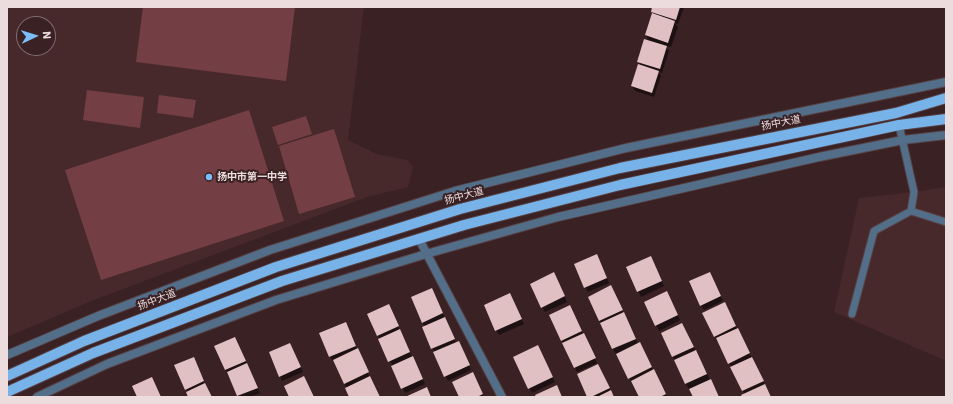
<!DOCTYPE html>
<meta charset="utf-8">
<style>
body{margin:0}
#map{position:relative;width:953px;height:404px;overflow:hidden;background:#392124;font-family:"IBM Plex Sans",sans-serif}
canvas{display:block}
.frame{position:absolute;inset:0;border:8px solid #eddcdd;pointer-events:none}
.north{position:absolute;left:16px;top:16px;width:40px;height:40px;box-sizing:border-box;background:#392124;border:1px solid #816c6e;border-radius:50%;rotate:86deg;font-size:11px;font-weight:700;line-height:16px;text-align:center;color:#eddcdd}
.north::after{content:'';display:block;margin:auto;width:14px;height:18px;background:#7cbef9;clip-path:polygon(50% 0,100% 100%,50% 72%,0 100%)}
</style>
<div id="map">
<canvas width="953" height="404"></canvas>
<div class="frame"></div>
<div class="north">N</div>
</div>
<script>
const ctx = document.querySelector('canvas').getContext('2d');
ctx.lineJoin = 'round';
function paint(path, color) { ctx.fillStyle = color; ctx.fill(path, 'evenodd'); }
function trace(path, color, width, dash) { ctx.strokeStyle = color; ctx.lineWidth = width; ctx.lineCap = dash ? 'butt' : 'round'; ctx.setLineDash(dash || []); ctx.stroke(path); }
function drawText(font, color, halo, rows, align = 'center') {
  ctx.font = font + ' "IBM Plex Sans","Noto Sans SC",sans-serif'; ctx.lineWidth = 4; ctx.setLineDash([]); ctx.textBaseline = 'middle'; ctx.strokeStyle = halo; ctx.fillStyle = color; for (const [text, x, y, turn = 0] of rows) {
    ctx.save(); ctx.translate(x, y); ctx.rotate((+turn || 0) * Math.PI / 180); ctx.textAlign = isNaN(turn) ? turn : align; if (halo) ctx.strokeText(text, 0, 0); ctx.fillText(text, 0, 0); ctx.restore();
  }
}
const built = new Path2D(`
 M7,7H364L348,140L377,154L407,160L413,167L408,187L367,197L94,300L7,337ZM24,24H48V48H24Z
 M946,187V361L834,312L859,198L914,192Z`);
const green = new Path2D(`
 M143,7H295L286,81L136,62Z
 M87,90L144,97L140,128L83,120Z
 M159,95L196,100L193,118L157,113Z
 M249,110L284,221L101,280L65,170Z
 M306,116L312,134L278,145L272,127Z
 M334,129L355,197L299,214L279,146Z`);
const shadow = new Path2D(`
 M653,7H684L678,24L675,23L678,27L671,47L665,46L669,51L662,73L658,72L661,76L654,97L635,91L632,86L641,66L638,62L649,42L646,35L652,15H654L652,12Z
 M599,260L609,283L588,292L585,287Z
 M653,262L664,286L641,297L627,268Z
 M710,273L723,301L704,310L701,305Z
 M556,278L567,302L545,312L542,307Z
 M613,292L638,344L642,348L667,397H640L613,349L589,297Z
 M434,294L456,343L461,347L471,370L448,381L423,327H425L422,322Z
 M669,297L680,320L659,331L645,302Z
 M512,299L524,324L499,335L496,330Z
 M727,308L754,363L771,397H743L745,395L718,340L717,341L714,336Z
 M391,310L407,348L415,362L425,384L405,393L378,335Z
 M572,311L597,363L577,372L562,340Z
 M348,328L370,378L379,397H350L335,360L333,361L330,356Z
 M685,329L710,380L719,397H694L686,384L662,334Z
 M235,338L260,393L250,397H239L226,370Z
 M293,349L303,372L282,381L280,376Z
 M540,351L555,382L532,393L514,357Z
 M196,363L205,384L211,397H189L186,389Z
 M601,370L612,393L614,397H588Z
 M476,378L484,397H460Z`);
const building = new Path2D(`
 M652,7H680L676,20L651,12Z
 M652,13L675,21L668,43L645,35Z
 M644,39L667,46L660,69L637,62Z
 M638,64L659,71L652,93L631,86Z
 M597,254L607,278L584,288L574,264Z
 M651,256L662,281L637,292L626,267Z
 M554,272L565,296L541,308L530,284Z
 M710,272L721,296L700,306L689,281Z
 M611,285L623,310L599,321L588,297Z
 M432,288L443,313L422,323L411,297Z
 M667,291L678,315L655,326L644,302Z
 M510,293L522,319L495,331L484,305Z
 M725,302L736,326L714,337L702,313Z
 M389,304L399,326L377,336L367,314Z
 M570,305L582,331L561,341L549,315Z
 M624,312L636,339L612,349L600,323Z
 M445,317L455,339L431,349L422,327Z
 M346,322L356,346L329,357L319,333Z
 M682,323L694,347L672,357L661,333Z
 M738,328L750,353L728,364L716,338Z
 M400,329L410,352L388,362L378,339Z
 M584,333L596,358L574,368L562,343Z
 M235,337L246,361L225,370L214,346Z
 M459,341L470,365L444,377L433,352Z
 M640,342L652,367L628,379L616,354Z
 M290,343L301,367L279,377L269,352Z
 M538,345L553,377L528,389L513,357Z
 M358,348L369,372L344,384L333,360Z
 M696,350L707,374L685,384L674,360Z
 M413,356L423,379L401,389L391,366Z
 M194,357L204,381L185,390L174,365Z
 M752,357L764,381L742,391L730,367Z
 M247,363L258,388L237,396L227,372Z
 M598,364L610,388L591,397H587L577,374Z
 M654,369L666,394L660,397H639L631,381Z
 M473,372L483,394L477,397H459L452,382Z
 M304,376L314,397H289L284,386Z
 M370,376L380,397H349L345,388Z
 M152,377L161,397H137L132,386Z
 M711,379L719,397H693L689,389Z
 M205,383L212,397H188L186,392Z
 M765,384L771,397H742L741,395Z
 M557,385L562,397H536L535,395Z
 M427,387L431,397H405Z
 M611,390L614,397H597Z`);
const service = new Path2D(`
 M899,125L914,192L911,211
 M852,314L874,231L911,211L946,222`);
const minor = new Path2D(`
 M419,239L502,397
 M7,355L98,316L270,250L455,191L626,148L946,82
 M37,397L107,364L276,300L426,254L558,217L819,157L903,140L946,135`);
const primary = new Path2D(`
 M7,376L84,341L276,267L460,209L620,168L896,113L946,98
 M7,392L93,353L282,281L464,225L620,185L899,125L946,119`);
const markers = [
 [209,177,4,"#7cbef9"]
];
const streetNames = [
 ["扬中大道",781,123,-11],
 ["扬中大道",464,196,-15],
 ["扬中大道",157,300,-21]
];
const poiNames = [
 ["扬中市第一中学",217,177]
];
paint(built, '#47292c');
paint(green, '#733f45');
paint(shadow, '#0007');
paint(building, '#e0c0c3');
trace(service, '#563f42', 9);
trace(minor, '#563f42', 10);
trace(primary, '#563f42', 12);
trace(service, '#526e88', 7);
trace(minor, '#526e88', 8);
trace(primary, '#77b3e8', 10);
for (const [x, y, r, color] of markers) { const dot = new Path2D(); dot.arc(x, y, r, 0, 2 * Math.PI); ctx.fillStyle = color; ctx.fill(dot); trace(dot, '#392124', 1.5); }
drawText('10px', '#eddcdd', '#392124', streetNames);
drawText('bold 10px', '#eddcdd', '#392124', poiNames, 'left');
</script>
